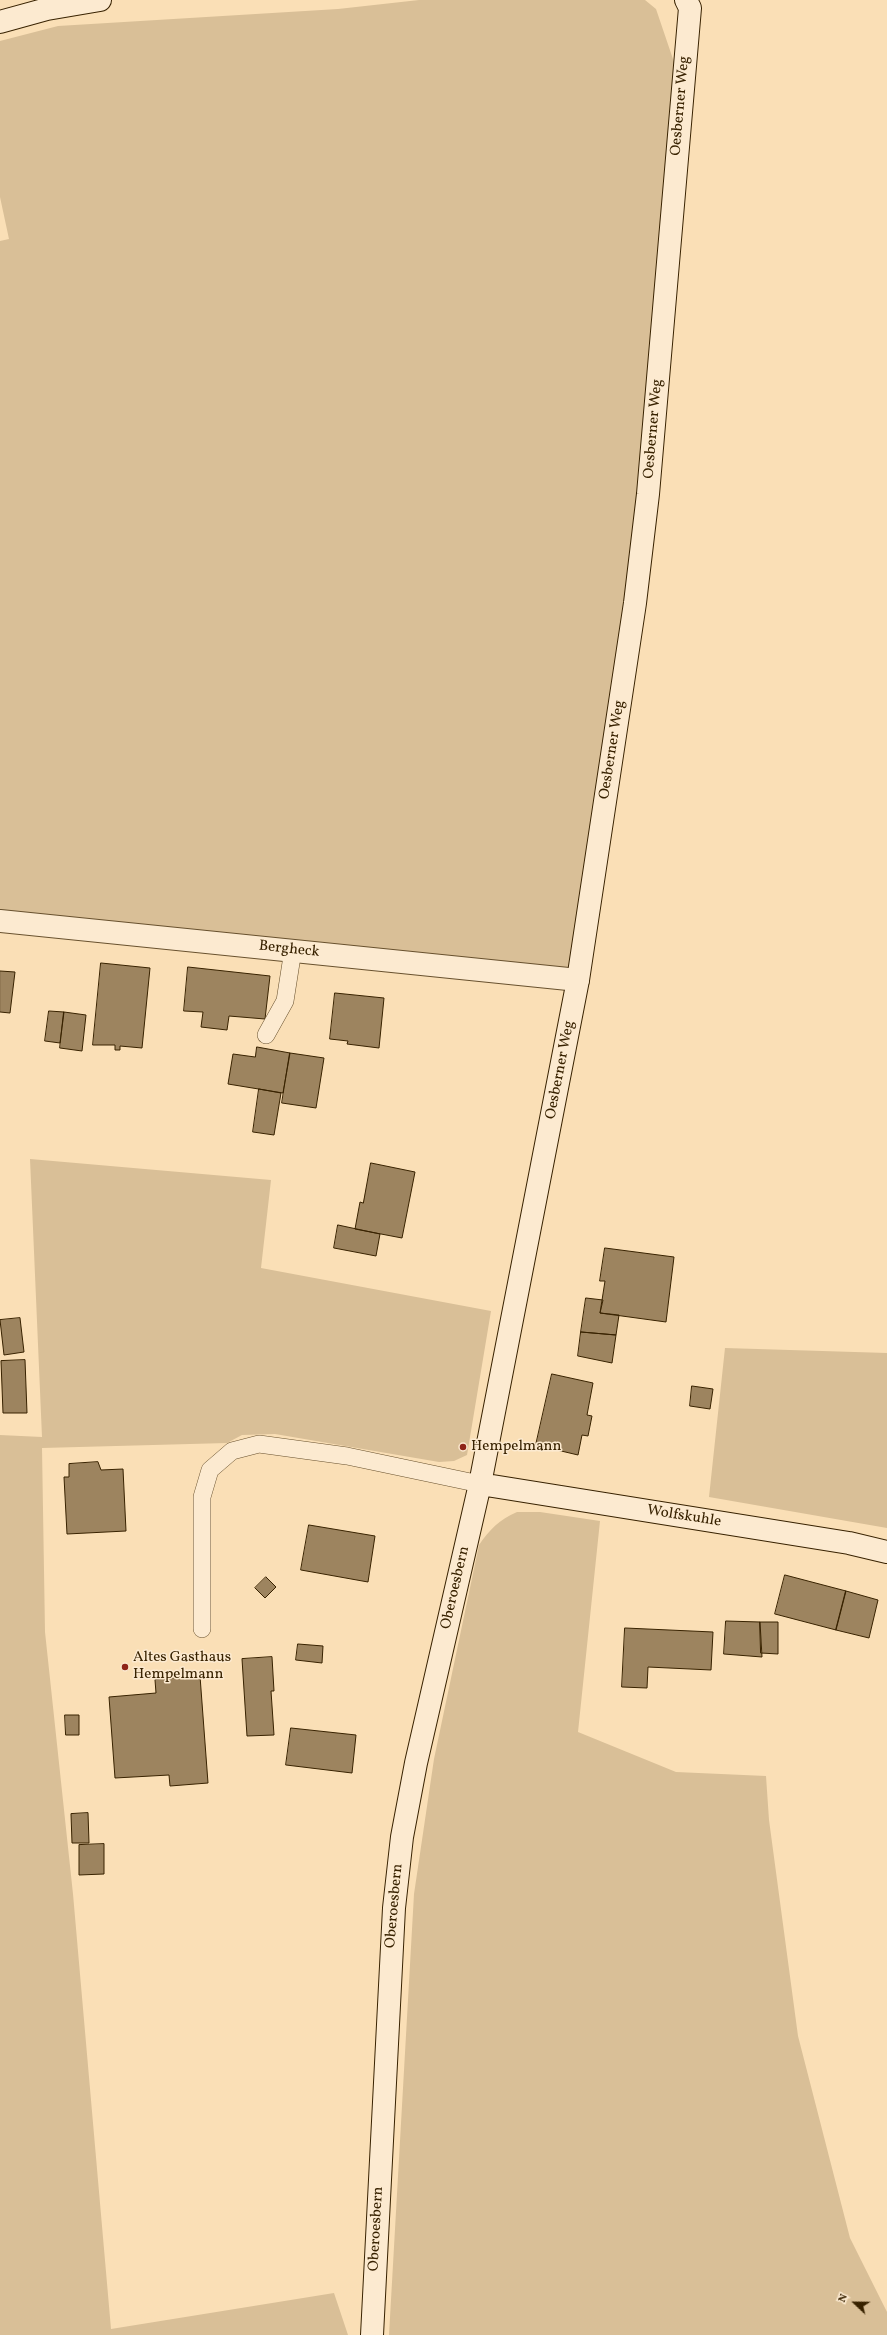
<!DOCTYPE html>
<style>
body{margin:0}
#map{position:relative;width:887px;height:2335px;overflow:hidden;background:#fadfb6;font-family:Vollkorn,serif}
canvas{display:block}
.north{position:absolute;left:835px;top:2283px;width:40px;height:40px;-webkit-text-stroke:3px #fcead0;paint-order:stroke;rotate:292deg;font-size:11px;font-weight:700;line-height:16px;text-align:center;color:#382200}
.north::after{content:'';display:block;margin:auto;width:14px;height:18px;background:#382200;clip-path:polygon(50% 0,100% 100%,50% 72%,0 100%)}
</style>
<div id="map">
<canvas width="887" height="2335"></canvas>
<div class="north">N</div>
</div>
<script>
const ctx = document.querySelector('canvas').getContext('2d');
ctx.lineJoin = 'round';
function paint(path, color) { ctx.fillStyle = color; ctx.fill(path, 'evenodd'); }
function trace(path, color, width, dash) { ctx.strokeStyle = color; ctx.lineWidth = width; ctx.lineCap = dash ? 'butt' : 'round'; ctx.setLineDash(dash || []); ctx.stroke(path); }
function drawText(font, color, halo, rows, align = 'center') {
  ctx.font = font + ' Vollkorn,serif'; ctx.lineWidth = 3; ctx.setLineDash([]); ctx.textBaseline = 'middle'; ctx.strokeStyle = halo; ctx.fillStyle = color; for (const [text, x, y, turn = 0] of rows) {
    ctx.save(); ctx.translate(x, y); ctx.rotate((+turn || 0) * Math.PI / 180); ctx.textAlign = isNaN(turn) ? turn : align; if (halo) ctx.strokeText(text, 0, 0); ctx.fillText(text, 0, 0); ctx.restore();
  }
}
const green = new Path2D(`
 M419,0H645L656,9L676,68L638,515L569,968L0,910V241L9,239L0,197V41L58,26L338,9Z
 M30,1159L271,1180L261,1268L491,1311L467,1455L454,1461L439,1462L275,1434L242,1435L227,1443L42,1448L45,1632L73,1894L111,2329L334,2293L348,2335H0V1435L42,1437Z
 M725,1348L887,1353V1528L709,1497Z
 M517,1512H540L600,1521L578,1732L676,1772L766,1776L769,1820L798,2036L850,2238L887,2312V2335H389L414,1894L434,1759L479,1545C490,1529 499,1520 517,1512Z`);
const building = new Path2D(`
 M101,963L150,968L142,1048L120,1046V1050H115V1045H93Z
 M188,967L270,976L265,1019L229,1016L227,1030L201,1027L203,1012L184,1011Z
 M0,971L15,972L10,1013L0,1012Z
 M335,993L384,998L379,1048L347,1044L348,1041L330,1039Z
 M49,1011L64,1012L60,1043L45,1041Z
 M64,1012L86,1015L82,1051L60,1048Z
 M257,1047L290,1053L283,1093L228,1084L233,1054L255,1057Z
 M290,1053L324,1058L316,1108L282,1103Z
 M259,1089L281,1093L274,1135L253,1132Z
 M371,1163L415,1172L402,1238L355,1229L360,1202L363,1203Z
 M338,1225L380,1234L376,1256L334,1248Z
 M605,1248L674,1257L666,1322L600,1313L605,1281H600Z
 M586,1298L603,1300L600,1313L619,1315L616,1335L581,1332Z
 M20,1318L24,1352L4,1355L0,1320Z
 M581,1332L616,1335L612,1363L578,1356Z
 M25,1360L27,1413H3L1,1361Z
 M552,1374L593,1383L587,1415L592,1416L588,1436L582,1435L578,1455L536,1445Z
 M692,1386L713,1389L710,1409L690,1406Z
 M98,1462L101,1470L123,1469L126,1531L67,1534L64,1477H69V1464Z
 M309,1525L375,1536L368,1582L301,1570Z
 M785,1575L846,1591L836,1630L775,1614Z
 M266,1577L276,1587L265,1598L255,1588Z
 M846,1591L878,1600L869,1638L836,1630Z
 M726,1621L760,1622L762,1657L724,1654Z
 M760,1622H778V1654L761,1653Z
 M625,1628L713,1632L711,1670L648,1667L647,1688L622,1687Z
 M298,1644L323,1646L322,1663L296,1660Z
 M272,1657L274,1691H271L274,1735L247,1736L242,1659Z
 M200,1676L208,1783L170,1786L169,1775L115,1778L109,1697L156,1693L155,1680Z
 M65,1715H79V1735H66Z
 M291,1728L356,1735L352,1773L286,1765Z
 M88,1813L89,1843H72L71,1814Z
 M104,1844V1874L79,1875V1845Z`);
const lane = new Path2D(`
 M266,1035L285,1001L293,950
 M202,1629V1497L210,1470L232,1451L259,1444L347,1456L480,1484`);
const street = new Path2D(`
 M0,921L578,980`);
const secondary = new Path2D(`
 M0,22L47,9L100,0
 M480,1484L849,1543L887,1552
 M372,2335L394,1908L402,1837L416,1763L480,1484L578,980L635,603L648,494L690,8L686,0`);
const markers = [
 [463,1447,4,"#8f2418"],
 [125,1667,4,"#8f2418"]
];
const streetNames = [
 ["Oesberner Weg",681,106,-85],
 ["Oesberner Weg",654,429,-85],
 ["Oesberner Weg",613,750,-81],
 ["Bergheck",289,950,6],
 ["Oesberner Weg",561,1070,-79],
 ["Wolfskuhle",684,1517,9],
 ["Oberoesbern",456,1588,-77],
 ["Oberoesbern",395,1906,-85],
 ["Oberoesbern",377,2229,-87]
];
const poiNames = [
 ["Hempelmann",471,1447],
 ["Altes Gasthaus",133,1658],
 ["Hempelmann",133,1675]
];
paint(green, '#d9bf97');
paint(building, '#9d845f');
trace(building, '#382200', 1);
trace(lane, '#68512e', 18);
trace(street, '#68512e', 24);
trace(secondary, '#382200', 24);
trace(lane, '#fcead0', 17);
trace(street, '#fcead0', 22);
trace(secondary, '#fcead0', 22);
for (const [x, y, r, color] of markers) { const dot = new Path2D(); dot.arc(x, y, r, 0, 2 * Math.PI); ctx.fillStyle = color; ctx.fill(dot); trace(dot, '#fcead0', 1.5); }
drawText('15px', '#382200', '#fcead0', streetNames);
drawText('15px', '#382200', '#fcead0', poiNames, 'left');
</script>
